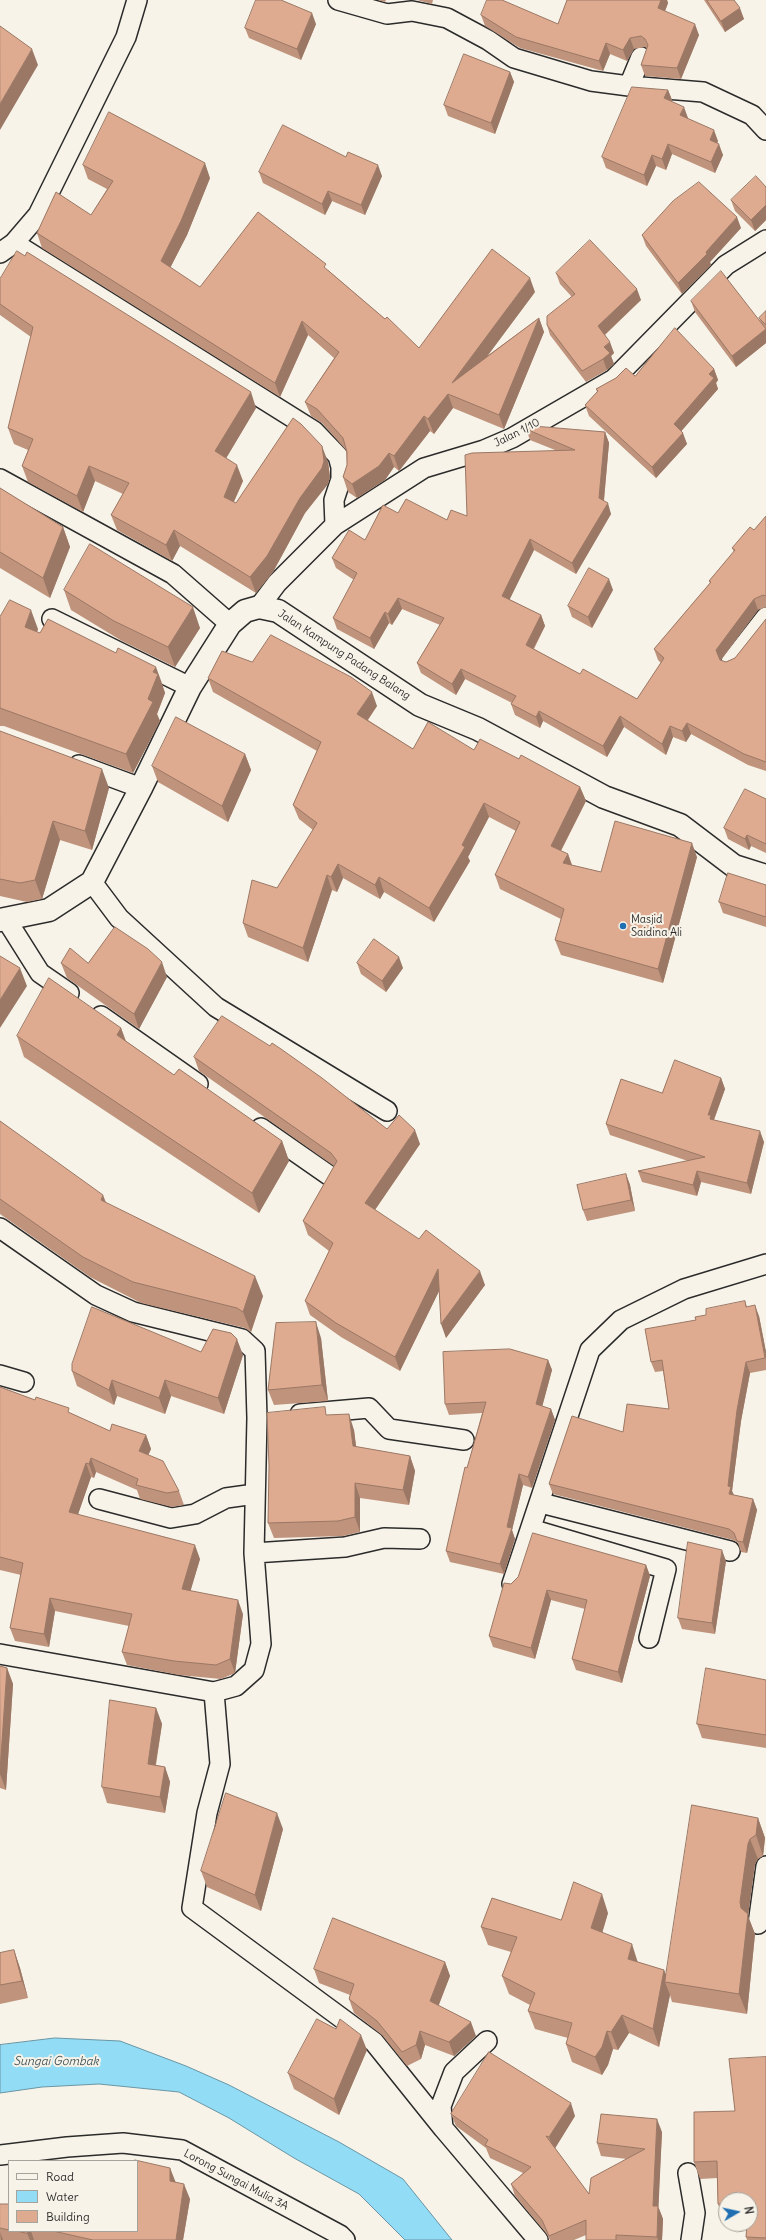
<!DOCTYPE html>
<style>
body{margin:0}
#map{position:relative;width:766px;height:2240px;overflow:hidden;background:#f7f3e8;font-family:Delius,sans-serif}
canvas{display:block}
.legend{position:absolute;left:8px;top:2160px;width:130px;height:72px;box-sizing:border-box;background:#f7f3e8;border:1px solid #a5a39c;margin:0;padding:5px 7px;list-style:none;font-size:12px;color:#2b2b2b}
.legend li{display:flex;align-items:center;gap:8px;height:20px}
.legend b{width:20px;border:1px solid #a5a39c}
.north{position:absolute;left:718px;top:2192px;width:40px;height:40px;box-sizing:border-box;background:#f7f3e8;border:1px solid #a5a39c;border-radius:50%;rotate:81deg;font-size:11px;font-weight:700;line-height:16px;text-align:center;color:#2b2b2b}
.north::after{content:'';display:block;margin:auto;width:14px;height:18px;background:#1f6fb2;clip-path:polygon(50% 0,100% 100%,50% 72%,0 100%)}
</style>
<div id="map">
<canvas width="766" height="2240"></canvas>
<ul class="legend">
<li><b style="height:5px;background:#f7f3e8"></b>Road</li>
<li><b style="height:11px;background:#93dcf5"></b>Water</li>
<li><b style="height:11px;background:#deab90"></b>Building</li>
</ul>
<div class="north">N</div>
</div>
<script>
const ctx = document.querySelector('canvas').getContext('2d');
ctx.lineJoin = 'round';
function paint(path, color) { ctx.fillStyle = color; ctx.fill(path, 'evenodd'); }
function trace(path, color, width, dash) { ctx.strokeStyle = color; ctx.lineWidth = width; ctx.lineCap = dash ? 'butt' : 'round'; ctx.setLineDash(dash || []); ctx.stroke(path); }
function drawText(font, color, halo, rows, align = 'center') {
  ctx.font = font + ' Delius,sans-serif'; ctx.lineWidth = 4; ctx.setLineDash([]); ctx.textBaseline = 'middle'; ctx.strokeStyle = halo; ctx.fillStyle = color; for (const [text, x, y, turn = 0] of rows) {
    ctx.save(); ctx.translate(x, y); ctx.rotate((+turn || 0) * Math.PI / 180); ctx.textAlign = isNaN(turn) ? turn : align; if (halo) ctx.strokeText(text, 0, 0); ctx.fillText(text, 0, 0); ctx.restore();
  }
}
const water = new Path2D(`
 M55,2038L120,2041L186,2066L229,2085L339,2142L403,2179L452,2240H405L359,2194L294,2158L229,2118L179,2092L99,2084L42,2087L0,2093V2045Z`);
const street = new Path2D(`
 M338,0L387,14L412,11L447,18L488,40L514,58L591,81L629,86L641,57
 M629,86L703,92L752,115L766,130
 M14,243L314,431L338,456L341,467V479L334,500L335,525
 M0,253L14,243L38,215L126,37L137,0
 M0,479L173,574L230,624
 M259,607L277,583L335,525L424,468L484,450L512,438L614,379L726,265L766,240
 M52,619L190,687
 M731,662L766,617
 M79,765L141,788
 M92,882L119,918L216,1007L387,1111
 M6,919L40,973L69,993
 M101,1016L198,1084
 M261,1128L330,1176
 M0,1228L96,1295L133,1312L242,1339L255,1351L257,1418L254,1553L261,1644L254,1670L236,1686L214,1692L0,1654
 M0,1375L24,1382
 M300,1414L369,1408L389,1429L464,1440
 M99,1499L171,1518L195,1514L226,1498L255,1494
 M541,1503L730,1551
 M531,1529L666,1569L649,1638
 M254,1553L345,1547L384,1538L420,1539
 M512,1584L590,1350L621,1320L684,1289L766,1264
 M214,1692L220,1764L207,1813L192,1908L374,2042L443,2128L538,2240
 M758,1924L766,1866
 M443,2128L441,2106L454,2072L487,2041
 M0,2155L67,2147L123,2143L182,2150L340,2235L345,2240
 M688,2173L695,2213L691,2240`);
const secondary = new Path2D(`
 M0,920L49,910L92,882L141,788L190,687L230,624L245,611L259,607L278,611L420,705L478,729L604,797L680,825L734,866L766,876`);
const wall = new Path2D(`
 M378,0H386L385,2Z
 M417,0H433L432,4Z
 M567,0H667L668,3L665,11L699,35L681,79L645,76L641,65L647,48L645,47L634,49L627,61L610,54L603,71L520,48L485,26L481,15L558,24Z
 M704,0H734L744,19L725,32Z
 M316,24L301,60L249,38L245,28Z
 M510,72L514,82L495,134L448,116L444,105Z
 M668,90L672,100L671,101L688,118H687L718,141L717,143L723,155L715,173L672,154L666,170L656,166L647,186L606,168L602,157Z
 M83,165L210,178L187,235L170,268L200,287L328,270L419,348L535,292L487,356L539,318L544,332L504,429L453,408L434,434L430,431L399,471L394,467L385,480L357,498L348,492L343,477L347,465L346,450L322,423L311,416L305,402L334,358L308,335L280,397L42,248L37,233L91,215L107,189L88,179Z
 M259,172L382,176L365,215L332,201L325,215L263,183Z
 M766,187V220L755,231L735,211L731,200Z
 M741,228L710,262L711,265L682,294L646,246L642,235Z
 M556,273L641,300L605,335L614,353L611,356L614,364L607,370L586,382L550,335L547,325L572,297L560,284Z
 M0,279L256,408L226,458L243,481L234,502L236,503L328,462L330,477L328,484L305,513L273,572L256,593L180,546L172,561L117,530L111,515L123,494L95,481L83,512L28,482L22,466L28,450L14,444L8,428L31,337L0,315Z
 M691,301L761,323L759,318L766,311V343L736,367L695,312Z
 M714,369L718,380L716,383L718,389L681,431L687,444L656,478L589,416L585,405L597,392L596,389L616,378Z
 M526,429L605,432L609,443L604,501L611,514L576,574L534,550L509,599L541,615L545,626L534,649L580,674L637,699L661,663L658,660L654,649L710,583L709,581L734,552L732,548L754,530L766,516V607L758,610L721,660L726,662L735,658L766,619V771L748,765L691,734L686,742L673,737L666,755L624,727L607,757L543,721L540,728L515,715L511,704L512,703L465,679L456,695L421,673L417,663L440,625L402,609L392,625L389,623L374,649L337,629L333,618L354,580L336,568L332,558L365,540L398,513L447,520L467,516L555,450L530,440Z
 M0,488L63,527L70,547L50,598L0,568Z
 M64,590L200,628L175,667L122,641L71,610Z
 M613,590L592,628L572,617L568,606Z
 M0,617L38,629L37,632L163,686V687L165,693L157,714L160,721L133,773L4,726H0Z
 M208,678L377,706L368,720L413,749L474,750L519,759L580,787L586,801L561,851L568,854L572,865L601,872L697,857L663,983L561,955L555,940L561,919L500,889L495,875L516,831L489,817L468,857L470,861L434,922L384,892L380,899L343,878L337,892L332,890L308,962L248,937L243,923L277,888L313,830L299,819L293,805L317,751L213,692Z
 M0,731L109,788L92,850L60,840L42,899L27,902L0,896Z
 M245,754L251,770L228,822L158,782L152,766Z
 M766,799V853L751,846L749,850L728,839L724,828Z
 M766,885V927L723,913L719,902Z
 M61,963H88L167,977L139,1029L67,978Z
 M357,963L403,968L386,992L361,974Z
 M121,1028L126,1041L174,1075L282,1141L289,1161L259,1213L24,1057L17,1036Z
 M194,1057L387,1129L420,1144L375,1210L485,1285L446,1338L439,1291L400,1371L341,1337L310,1315L305,1301L329,1251L308,1235L303,1221L334,1166L199,1071Z
 M721,1078L725,1089L714,1120L764,1142L751,1194L701,1182L697,1196L642,1182L638,1171L688,1161L610,1135L606,1124L662,1093Z
 M0,1121L106,1203L263,1296L251,1332L245,1328L141,1303L90,1277L0,1214Z
 M626,1174L630,1185L635,1211L587,1221L583,1210Z
 M745,1301L747,1307L759,1316L766,1352V1370L750,1373L741,1421L732,1491L734,1495L753,1499L757,1510L747,1553L741,1552L738,1543L733,1540L553,1494L549,1484L623,1432L669,1409L663,1371L655,1372L651,1362L696,1320L706,1315Z
 M321,1338L328,1401L274,1405L268,1390Z
 M201,1352L243,1355L224,1414L171,1396L165,1414L117,1396L114,1405L77,1386L72,1371Z
 M548,1360L552,1370L542,1406L551,1409L555,1420L532,1488L523,1485L512,1530L515,1539L504,1574L450,1562L446,1551L467,1468L482,1413L449,1415L445,1404Z
 M0,1387L70,1413L110,1431L146,1435L151,1449L148,1455L179,1491L184,1505L172,1507L140,1499L137,1490L96,1472L94,1478L91,1477L78,1514L200,1559L190,1591L243,1614L235,1673L221,1679L179,1675L127,1665L122,1652L129,1626L55,1611L49,1647L15,1641L10,1628L21,1575L0,1570Z
 M328,1415L354,1430L356,1447L410,1456L415,1471L409,1505L360,1498V1532L343,1536L274,1538L268,1523Z
 M726,1561L715,1634L682,1629L678,1618Z
 M646,1565L650,1576L622,1683L576,1670L572,1659L585,1609L551,1600L535,1659L493,1647L489,1636L511,1584Z
 M0,1666L7,1668L13,1684L6,1790L0,1788Z
 M766,1680V1748L702,1738L697,1724Z
 M156,1708L162,1724L156,1765L165,1767L170,1782L165,1813L107,1803L102,1787Z
 M758,1818L765,1838L763,1856L758,1859L755,1864L748,1916L755,1934L747,2014L672,2002L670,1995L659,2047L629,2033L618,2050L613,2049L608,2065L602,2075L572,2062L566,2044L568,2038L535,2029L528,2011L530,2005L509,1994L502,1976L511,1952L488,1945L481,1927L561,1920L608,1913L602,1933L638,1962L664,1970L666,1975Z
 M283,1829L261,1911L207,1887L201,1871Z
 M14,1950L20,1968L28,1998L0,2004V1953Z
 M445,1962L450,1976L438,2006L476,2036L454,2056L425,2045L421,2059L407,2066L382,2035L354,2013L349,1999L350,1995L319,1983L314,1969Z
 M367,2050L339,2115L294,2089L288,2073Z
 M766,2057V2240H747L746,2237L750,2200H726V2221H724L718,2204L717,2178L700,2179L694,2162L735,2111Z
 M451,2114L575,2116L555,2148L589,2194L627,2159L601,2156L597,2143L662,2132L658,2206L663,2219L662,2240H586V2235L574,2240H550L546,2233L515,2196L511,2184L523,2173L490,2158L486,2148L456,2126Z
 M170,2168L175,2182L190,2199L183,2240H0V2204H9V2231H137Z`);
const shadedWall = new Path2D(`
 M661,0H667L668,3L662,19L658,8Z
 M740,8L744,19L725,32L721,21Z
 M312,13L316,24L301,60L297,49Z
 M695,24L699,35L681,79L677,68Z
 M630,38L634,49L627,61L623,50Z
 M606,43L610,54L603,71L599,61Z
 M32,49L38,65L0,130V104Z
 M510,72L514,82L495,134L491,123Z
 M668,90L672,100L668,109L664,98Z
 M684,107L688,118L684,126L680,115Z
 M714,130L718,141L714,151L710,140Z
 M668,144L672,154L666,170L662,159Z
 M719,144L723,155L715,173L711,162Z
 M652,155L656,166L647,186L644,175Z
 M205,163L210,178L187,235L166,276L161,261Z
 M378,165L382,176L365,215L361,205Z
 M328,191L332,201L325,215L322,204Z
 M766,205V220L755,231L751,220Z
 M737,217L741,228L710,262L711,265L682,294L678,283Z
 M530,278L535,292L457,397L452,383Z
 M637,289L641,300L602,337L598,326Z
 M539,318L544,332L504,429L499,415Z
 M302,321L308,335L280,397L275,383Z
 M766,329V343L736,367L732,356Z
 M610,342L614,353L611,356L614,364L607,370L603,359L604,347Z
 M714,369L718,380L716,383L718,389L678,435L674,424L709,374Z
 M251,392L256,408L221,467L215,451Z
 M448,394L453,408L434,434L428,419Z
 M424,416L430,431L399,471L394,456Z
 M605,432L609,443L603,509L599,498Z
 M683,433L687,444L656,478L652,467Z
 M322,446L328,462L330,477L328,484L305,513L273,572L256,593L250,577Z
 M389,453L394,467L385,480L357,498L352,484Z
 M237,465L243,481L229,512L224,497Z
 M89,466L95,481L83,512L77,496Z
 M608,503L611,514L576,574L572,563Z
 M63,527L70,547L50,598L43,578Z
 M174,530L180,546L172,561L166,545Z
 M530,539L534,550L506,607L502,596Z
 M609,579L613,590L592,628L588,617Z
 M398,598L402,609L392,625L388,614Z
 M754,599L758,610L720,661L716,650Z
 M193,607L200,628L175,667L168,647Z
 M31,610L38,629L32,646L25,627Z
 M385,612L389,623L374,649L370,638Z
 M541,615L545,626L530,655L526,645Z
 M156,667L163,686V687L165,693L157,714L160,721L133,773L126,754L148,699L153,672Z
 M461,669L465,679L456,695L452,684Z
 M372,692L377,706L362,728L357,714Z
 M539,711L543,721L540,728L536,717Z
 M620,716L624,727L607,757L603,746Z
 M687,723L691,734L686,742L682,731Z
 M670,726L673,737L666,755L662,744Z
 M245,754L251,770L228,822L222,806Z
 M102,769L109,788L92,850L85,831Z
 M580,787L586,801L556,860L551,846Z
 M484,803L489,817L468,857L470,861L434,922L429,908Z
 M53,821L60,840L42,899L35,880Z
 M747,835L751,846L749,850L745,839Z
 M692,843L697,857L663,983L658,969Z
 M568,854L573,868L563,863Z
 M338,864L343,878L337,892L331,877Z
 M327,875L332,890L308,962L303,948Z
 M379,877L384,892L380,899L375,885Z
 M399,957L403,968L386,992L382,981Z
 M162,962L167,977L139,1029L134,1014Z
 M20,968L27,986L0,1028V1000Z
 M121,1028L128,1048L117,1035Z
 M721,1078L725,1089L713,1122L714,1130L708,1115Z
 M415,1130L420,1144L370,1217L365,1203Z
 M760,1131L764,1142L751,1194L747,1183Z
 M282,1141L289,1161L259,1213L252,1193Z
 M697,1171L701,1182L697,1196L693,1185Z
 M626,1174L630,1185L635,1211L631,1200Z
 M103,1195L111,1215L101,1200Z
 M438,1269L443,1283L400,1371L395,1357Z
 M480,1271L485,1285L446,1338L441,1324Z
 M255,1276L263,1296L251,1332L243,1312Z
 M755,1305L759,1316L766,1352V1360Z
 M316,1322L321,1338L328,1401L322,1385Z
 M237,1339L243,1355L224,1414L218,1398Z
 M548,1360L552,1370L540,1415L536,1404Z
 M746,1362L750,1373L741,1421L732,1491L735,1498L729,1494L728,1486L737,1410Z
 M112,1380L117,1396L114,1405L109,1390Z
 M165,1380L171,1396L165,1414L159,1398Z
 M551,1409L555,1420L532,1488L528,1477Z
 M349,1414L354,1430L358,1461L353,1446Z
 M146,1435L151,1449L144,1465L139,1451Z
 M410,1456L415,1471L409,1505L403,1490Z
 M91,1458L96,1472L94,1478L89,1464Z
 M86,1463L91,1477L74,1526L69,1512Z
 M519,1474L523,1485L512,1530L515,1539L504,1574L500,1564L507,1527Z
 M355,1483L360,1498V1532L355,1517Z
 M753,1499L757,1510L747,1553L743,1542Z
 M195,1545L200,1559L187,1603L182,1589Z
 M722,1550L726,1561L715,1634L712,1623Z
 M646,1565L650,1576L622,1683L618,1672Z
 M547,1590L551,1600L535,1659L531,1648Z
 M50,1598L55,1611L49,1647L44,1634Z
 M238,1600L243,1614L235,1673L230,1659Z
 M7,1668L13,1684L6,1790L0,1774V1771Z
 M156,1708L162,1724L153,1780L148,1764Z
 M165,1767L170,1782L165,1813L160,1797Z
 M277,1813L283,1829L261,1911L255,1895Z
 M758,1818L765,1838L763,1856L756,1835Z
 M750,1839L758,1859L755,1864L748,1916L755,1934L747,2014L739,1994L740,1902L748,1844Z
 M602,1894L608,1913L598,1947L591,1928Z
 M632,1944L638,1963L628,1959Z
 M14,1950L20,1968L28,1998L22,1981Z
 M445,1962L450,1976L435,2015L430,2001Z
 M664,1970L669,1983L665,1982L670,1995L659,2047L653,2029Z
 M622,2015L629,2033L618,2050L611,2032Z
 M471,2022L476,2036L454,2056L449,2042Z
 M420,2031L425,2045L421,2059L416,2045Z
 M607,2031L613,2049L608,2065L602,2075L595,2057Z
 M361,2035L367,2050L339,2115L334,2099Z
 M571,2103L575,2116L554,2150L549,2137Z
 M657,2119L662,2132L658,2218L653,2206Z
 M170,2168L176,2183L170,2181Z
 M184,2184L190,2199L183,2240H176Z
 M658,2206L663,2219L662,2240H658L657,2237Z
 M28,2231H31L34,2240H30L27,2233Z
 M0,2232L3,2240H1Z`);
const building = new Path2D(`
 M256,0H281L312,13L297,49L245,28Z
 M487,0H502L558,24L567,0H661L658,8L695,24L677,68L641,65L648,45L645,39L641,36L630,38L623,50L606,43L599,61L516,37L481,15Z
 M707,0H734L740,8L721,21Z
 M0,26L32,49L0,104Z
 M464,54L510,72L491,123L444,105Z
 M632,87L668,90L664,98L684,107L680,115L714,130L710,140L719,144L711,162L668,144L662,159L652,155L644,175L602,157Z
 M109,112L205,163L181,221L161,261L200,287L258,212L326,264L324,267L385,319L387,317L419,348L492,249L530,278L452,383L539,318L499,415L448,394L428,419L424,416L394,456L389,453L379,466L352,484L343,477L347,465V452L343,438L317,409L305,402L339,352L302,321L275,383L37,233L56,192L91,215L113,181L83,165Z
 M283,125L346,157L348,152L378,165L361,205L328,191L322,204L259,172Z
 M756,176L766,187V205L751,220L731,200Z
 M699,182L737,217L706,252L707,254L678,283L642,235L673,201Z
 M590,240L637,289L598,326L610,342L604,347L610,353L603,359L582,371L547,325V316L575,294L556,273Z
 M17,251L25,256L27,252L251,392L215,451L237,465L224,497L236,503L293,418L301,424L322,446L324,461L322,468L300,498L267,556L250,577L174,530L166,545L111,515L129,483L89,466L77,496L22,466L33,439L8,428L33,327L0,304V279Z
 M721,271L766,329L732,356L691,301Z
 M766,311V325L759,318Z
 M675,328L714,369L709,374L714,378L674,424L683,433L652,467L585,405L598,391L596,389L616,378L626,368L635,376Z
 M533,426L605,432L599,498L608,503L572,563L530,539L502,596L541,615L526,645L580,674L583,669L637,699L664,658L654,649L711,582L709,581L735,550L732,548L750,527L754,530L766,516V596L763,595L754,599L716,650L720,660L726,662L735,658L766,619V762L744,754L687,723L682,731L670,726L662,744L620,716L603,746L539,711L536,717L511,704L516,696L461,669L452,684L417,663L444,618L398,598L388,614L385,612L370,638L333,618L357,573L332,558L349,530L365,540L383,505L398,513L406,499L447,520L451,510L467,516L465,455L472,453L575,450L526,429Z
 M0,488L63,527L43,578L0,552Z
 M90,544L193,607L168,647L114,621L64,590Z
 M589,568L609,579L588,617L568,606Z
 M10,600L31,610L25,627L40,633L48,619L116,653L118,648L156,667L153,672L158,674L148,699L153,702L126,754L0,708V617Z
 M271,635L351,677L372,692L357,714L413,749L428,722L474,750L480,739L519,759L521,755L580,787L551,846L568,854L563,863L601,872L615,821L692,843L658,969L555,940L564,909L495,875L520,822L484,803L462,845L465,847L429,908L379,877L375,885L338,864L331,877L327,875L303,948L243,923L252,880L277,888L317,823L293,805L321,742L208,678L222,651L252,662Z
 M176,717L245,754L222,806L152,766Z
 M0,731L102,769L85,831L53,821L35,880L20,883L0,879Z
 M745,789L766,799V844L747,835L745,839L724,828Z
 M728,873L766,885V917L719,902Z
 M115,927L148,949L162,962L134,1014L61,963L70,948L88,963Z
 M374,939L399,957L382,981L357,963Z
 M0,956L20,968L0,1000Z
 M49,978L121,1028L117,1035L174,1075L179,1069L282,1141L252,1193L17,1036Z
 M222,1016L270,1046L272,1043L281,1049L322,1078L387,1129L399,1115L415,1130L365,1203L419,1239L426,1230L480,1271L441,1324L438,1269L395,1357L336,1323L305,1301L333,1243L303,1221L337,1161L331,1153L194,1057Z
 M675,1060L721,1078L708,1115H711L710,1119L760,1131L747,1183L697,1171L693,1185L638,1171L705,1157L606,1124L621,1079L662,1093Z
 M0,1121L103,1195L101,1200L255,1276L243,1312L237,1308L133,1282L83,1257L0,1199Z
 M626,1174L631,1200L583,1210L577,1185Z
 M745,1301L746,1307L755,1305L765,1358L746,1362L737,1410L728,1486L731,1487L729,1494L753,1499L743,1542L737,1541L734,1533L729,1529L549,1484L572,1416L623,1432L627,1404L669,1409L662,1360L651,1362L645,1329L696,1320L695,1317L706,1315V1309Z
 M92,1307L201,1352L213,1329L231,1333L237,1339L218,1398L165,1380L159,1398L112,1380L109,1390L72,1371V1364Z
 M316,1322L322,1385L268,1390L276,1323Z
 M510,1349L548,1360L536,1404L551,1409L528,1477L519,1474L507,1527L512,1528L500,1564L446,1551L465,1467L467,1468L486,1402L445,1404L443,1352Z
 M0,1387L35,1400L36,1397L69,1408L68,1412L110,1431L112,1424L146,1435L139,1451L163,1461L179,1491L167,1493L136,1485L138,1479L91,1458L89,1464L86,1463L69,1512L195,1545L182,1589L238,1600L230,1659L216,1665L174,1661L122,1652L132,1614L50,1598L44,1634L10,1628L23,1563L0,1557Z
 M325,1407L326,1415L349,1414L353,1446L410,1456L403,1490L355,1483V1517L338,1521L268,1523L269,1466L267,1413Z
 M533,1533L646,1565L618,1672L572,1659L587,1600L547,1590L531,1648L489,1636L504,1583L511,1584L518,1577Z
 M688,1542L722,1550L712,1623L678,1618Z
 M0,1666L7,1668L0,1771Z
 M706,1668L766,1680V1735L697,1724Z
 M110,1700L156,1708L148,1764L165,1767L160,1797L102,1787Z
 M226,1793L277,1813L255,1895L201,1871Z
 M692,1805L758,1818L756,1835L750,1839L748,1844L740,1902L741,1908L748,1914L739,1994L665,1982Z
 M574,1882L602,1894L591,1928L632,1944L628,1959L664,1970L653,2029L622,2015L611,2032L607,2031L602,2047L595,2057L566,2044L572,2023L528,2011L535,1993L502,1976L517,1937L481,1927L492,1898L561,1920Z
 M333,1918L445,1962L430,2001L471,2022L449,2042L420,2031L416,2045L402,2052L377,2021L349,1999L354,1984L314,1969Z
 M14,1950L22,1981L0,1985V1953Z
 M317,2019L336,2029L340,2019L361,2035L334,2099L288,2073Z
 M489,2052L571,2103L549,2137L546,2136L589,2194L591,2178L645,2149L597,2143L601,2114L657,2119L653,2206H658L657,2237L616,2235V2240H586V2220L549,2236L542,2220L511,2184L531,2167L485,2145L488,2140L451,2114Z
 M766,2057V2238L746,2237L747,2224H750V2200H726V2204H718L717,2161L694,2162V2112L735,2111L729,2059Z
 M135,2160L170,2168V2181L184,2184L176,2240H93L53,2231H137V2161H135Z
 M0,2204H9V2230L0,2228Z
 M17,2231H28L27,2233Z`);
const markers = [
 [623,926,4,"#1f6fb2"]
];
const streetNames = [
 ["Jalan 1/10",517,433,-27],
 ["Jalan Kampung Padang Balang",344,655,33],
 ["Lorong Sungai Mulia 3A",236,2180,28]
];
const poiNames = [
 ["Masjid",631,920],
 ["Saidina Ali",631,933]
];
const waterNames = [
 ["Sungai Gombak",56,2062]
];
paint(water, '#93dcf5');
trace(water, '#6995a4', 1);
trace(street, '#2b2b2b', 22);
trace(secondary, '#2b2b2b', 25);
trace(street, '#f7f3e8', 19);
trace(secondary, '#f7f3e8', 22);
paint(wall, '#bf937c');
paint(shadedWall, '#9b7865');
paint(building, '#deab90');
trace(building, '#9b7865', 1);
for (const [x, y, r, color] of markers) { const dot = new Path2D(); dot.arc(x, y, r, 0, 2 * Math.PI); ctx.fillStyle = color; ctx.fill(dot); trace(dot, '#f7f3e8', 1.5); }
drawText('11px', '#2b2b2b', '#f7f3e8', streetNames);
drawText('11px', '#2b2b2b', '#f7f3e8', poiNames, 'left');
drawText('italic 12px', '#45575e', '#f7f3e8', waterNames);
</script>
